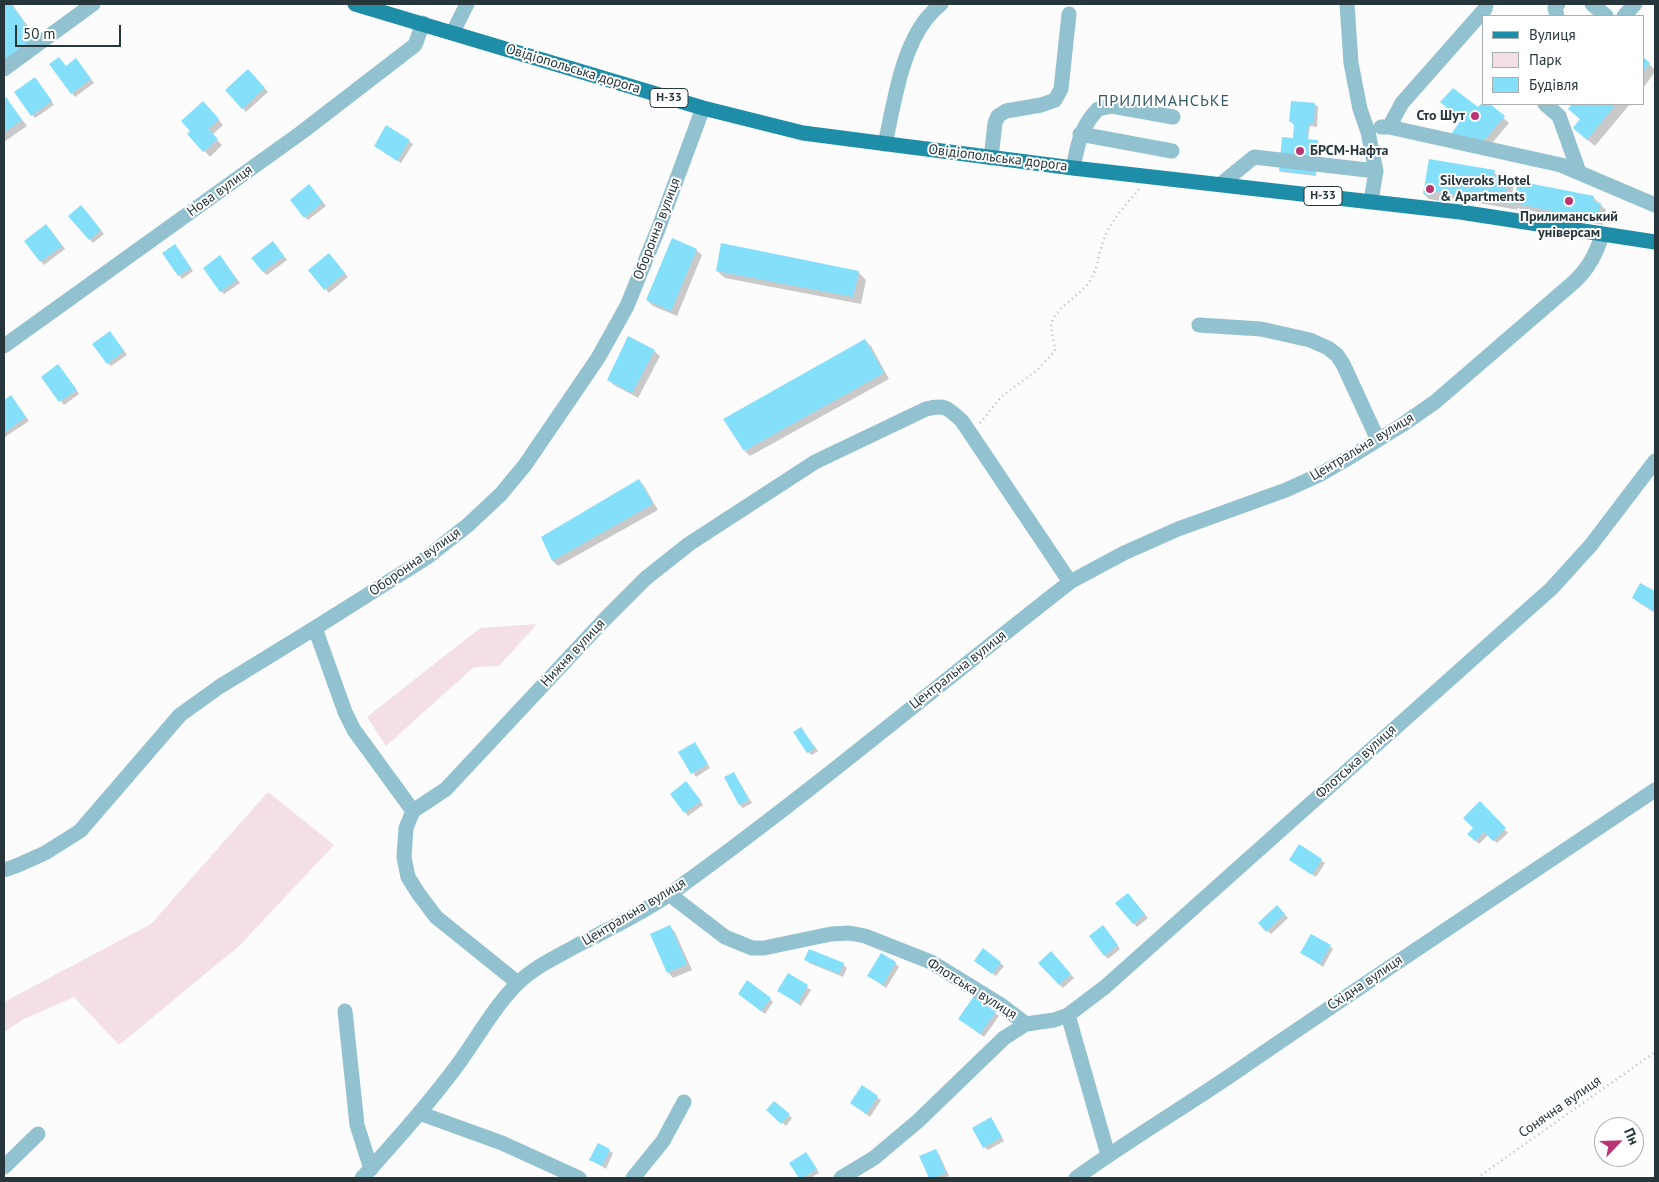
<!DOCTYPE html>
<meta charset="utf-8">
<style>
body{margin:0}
#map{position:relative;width:1659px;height:1182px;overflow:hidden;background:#fcfcfc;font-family:"PT Sans",sans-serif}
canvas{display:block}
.frame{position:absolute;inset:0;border:5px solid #26363b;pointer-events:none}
.legend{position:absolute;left:1482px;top:15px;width:162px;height:90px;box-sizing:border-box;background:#fff;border:1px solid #a8afb1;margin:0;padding:6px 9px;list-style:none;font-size:15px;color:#26363b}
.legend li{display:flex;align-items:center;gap:10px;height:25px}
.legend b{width:25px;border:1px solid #a8afb1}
.north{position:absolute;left:1594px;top:1117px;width:50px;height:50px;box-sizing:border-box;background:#fff;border:1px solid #a8afb1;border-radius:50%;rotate:66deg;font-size:14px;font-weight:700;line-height:20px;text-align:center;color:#26363b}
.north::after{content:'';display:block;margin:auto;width:18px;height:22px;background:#bb3473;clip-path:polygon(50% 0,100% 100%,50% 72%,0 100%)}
.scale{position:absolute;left:15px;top:25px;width:106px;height:22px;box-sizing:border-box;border:2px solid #26363b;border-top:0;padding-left:6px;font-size:15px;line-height:18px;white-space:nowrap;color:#26363b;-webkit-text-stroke:4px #fff;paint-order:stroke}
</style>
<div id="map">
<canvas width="1659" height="1182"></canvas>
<div class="frame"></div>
<ul class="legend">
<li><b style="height:6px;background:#1e8da8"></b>Вулиця</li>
<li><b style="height:14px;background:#f3dfe5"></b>Парк</li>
<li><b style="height:14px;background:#84dffa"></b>Будівля</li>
</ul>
<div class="north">Пн</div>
<div class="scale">50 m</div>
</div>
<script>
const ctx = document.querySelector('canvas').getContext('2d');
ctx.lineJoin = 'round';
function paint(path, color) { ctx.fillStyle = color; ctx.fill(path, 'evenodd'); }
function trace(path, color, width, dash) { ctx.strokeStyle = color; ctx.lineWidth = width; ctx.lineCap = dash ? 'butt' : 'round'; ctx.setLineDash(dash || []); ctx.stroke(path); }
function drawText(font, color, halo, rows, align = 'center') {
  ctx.font = font + ' "PT Sans",sans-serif'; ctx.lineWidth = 4; ctx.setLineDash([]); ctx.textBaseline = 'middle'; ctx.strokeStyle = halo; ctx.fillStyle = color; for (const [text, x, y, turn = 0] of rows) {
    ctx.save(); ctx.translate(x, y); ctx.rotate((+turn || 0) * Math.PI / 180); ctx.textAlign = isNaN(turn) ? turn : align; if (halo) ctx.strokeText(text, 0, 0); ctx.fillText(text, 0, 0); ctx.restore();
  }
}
const green = new Path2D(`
 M537,624L499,666L474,667L386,746L367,717L480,628Z
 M268,792L334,845L239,946L119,1045L74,997L22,1020L4,1032V1002L151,924Z`);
const shadow = new Path2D(`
 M4,4H12L42,46L4,73Z
 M1643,58L1655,70V72L1643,88Z
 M79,63L94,83L75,97L50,65L66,67Z
 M248,71L268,92L246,112L226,90Z
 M38,82L54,105L35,118L32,115Z
 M6,99L27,126L4,142V100Z
 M1314,104L1318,107L1317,127L1310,126L1308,140L1319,142L1316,176L1281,172L1280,171L1294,140V125L1291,122Z
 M1483,104H1488L1509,123L1487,149L1455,142Z
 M1573,104H1630L1595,146L1582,135L1581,120L1569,109Z
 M208,108L223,125L212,135L222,145L210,157L189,134Z
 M409,141L413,144L401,163L375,146Z
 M1494,172L1499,177L1509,178L1514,184L1512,195L1593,197L1606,210L1603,225L1517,208L1518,210L1440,196L1439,201L1429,199L1424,194Z
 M312,189L326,206L308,220L305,217Z
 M85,210L104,234L93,243L90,240Z
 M50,229L65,249L44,265L26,241Z
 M276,246L287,260L267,275L263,272Z
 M178,249L193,271L182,279L163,253Z
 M696,250L702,255L677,316L653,306L647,300Z
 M332,258L348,277L329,293L309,270Z
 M223,260L240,283L224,294L221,291Z
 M717,271L858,272L866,280L861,304L725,278Z
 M113,336L127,355L111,366L108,363Z
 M865,341L871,346L889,379L750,456L745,451Z
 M654,351L660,356L638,398L614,385L609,380Z
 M61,369L79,394L64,405L42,377Z
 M11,396L29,421L5,437L4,435V401Z
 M639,480L644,486L658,510L558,566L553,561L543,538Z
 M1641,584L1655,593V613L1639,603L1633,598Z
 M801,728L818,751L812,755L808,752Z
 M695,744L710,768L696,777L680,752Z
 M734,773L752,803L743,808L740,805Z
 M690,786L703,805L688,816L671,794Z
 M1480,803L1508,833L1497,843L1488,835L1479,844L1469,834L1475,828Z
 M1299,846L1325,863L1316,877L1290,860Z
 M1131,898L1148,918L1137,927L1117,904Z
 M1277,906L1288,918L1271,934L1260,923Z
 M670,927L675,932L692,970L673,978L668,972Z
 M1106,930L1120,949L1108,959L1105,955Z
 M1330,946L1333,949L1323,967L1302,953Z
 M1051,953L1074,978L1063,988L1040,963Z
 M806,959L843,964L847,968L843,977L809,963Z
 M895,963L899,967L886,988L869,976Z
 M1000,963L1004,966L996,976L979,964Z
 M789,975L811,990L801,1006L779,991Z
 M742,997L770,999L773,1002L765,1014Z
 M995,1013L999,1016L984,1037L963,1022Z
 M862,1087L881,1100L870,1117L851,1103Z
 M774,1102L792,1118L786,1126L771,1113Z
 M991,1119L1004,1141L988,1150L984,1147Z
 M598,1144L613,1153L606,1169L591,1159Z
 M935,1151L939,1154L949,1176L944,1178H931L921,1157Z
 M809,1157L819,1173L810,1178H800L791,1164Z`);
const building = new Path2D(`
 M4,4H11L35,38L4,60Z
 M59,57L66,66L76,58L91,79L71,94L49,64Z
 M1643,57L1650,63L1643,71Z
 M248,69L265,88L242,109L225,90Z
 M35,77L52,101L31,116L14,92Z
 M1453,88L1478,107L1483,102V104H1490L1505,116L1481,144L1449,137L1461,120L1440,102Z
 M6,97L22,120L4,133V99Z
 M203,101L219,119L208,129L218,139L203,152L187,134L190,131L181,121Z
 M1291,101L1315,103L1314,124H1309L1307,139L1318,140L1315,175L1279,171L1282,137L1293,138L1294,123L1289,122Z
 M1572,104H1616L1587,140L1573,128L1580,119L1568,109Z
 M386,125L410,140L397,161L374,146Z
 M1429,159L1495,170L1494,175L1509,177L1506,193L1515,195L1518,181L1594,196L1593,202L1601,203L1597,220L1513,203L1514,205L1434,191V196L1423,194Z
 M309,184L323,202L304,218L290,200Z
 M81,205L101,230L89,240L68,216Z
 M46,224L62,246L40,262L24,241Z
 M672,238L697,249L671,311L646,300Z
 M273,241L284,256L263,272L251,258Z
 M721,243L859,271L853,297L716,271Z
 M175,244L191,268L178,276L162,253Z
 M329,253L345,273L324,290L308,270Z
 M220,255L237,280L220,292L203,268Z
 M110,331L124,351L107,364L92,344Z
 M628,336L655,350L632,393L607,380Z
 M865,339L884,373L744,451L723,419Z
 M58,364L77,390L59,402L41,377Z
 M11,395L26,417L4,433V400Z
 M639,479L653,504L552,561L541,537Z
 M1640,583L1655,591V612L1632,598Z
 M801,727L815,748L807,753L793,732Z
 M695,742L708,764L691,774L678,752Z
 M734,772L749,800L739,805L724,777Z
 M686,781L701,801L684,813L670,794Z
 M1480,801L1506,828L1493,841L1484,832L1475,841L1467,834L1473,828L1463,818Z
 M1299,844L1322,859L1312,875L1289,860Z
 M1128,893L1145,914L1133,924L1115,903Z
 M1277,905L1285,914L1266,932L1258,923Z
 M670,925L687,964L667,973L650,934Z
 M1103,925L1118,945L1104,956L1089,936Z
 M1311,934L1331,945L1320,964L1300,953Z
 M983,948L1001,962L992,974L974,961Z
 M809,949L844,963L839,974L804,960Z
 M1051,951L1071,974L1059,985L1038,963Z
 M881,953L896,962L883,985L867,976Z
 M788,973L808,985L798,1003L777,991Z
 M747,980L771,998L761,1011L738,994Z
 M974,996L996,1012L980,1034L958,1019Z
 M862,1085L878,1096L866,1114L850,1103Z
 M774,1101L790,1114L781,1124L766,1110Z
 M991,1117L1002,1137L983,1148L972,1128Z
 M598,1143L610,1149L602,1166L589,1160Z
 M936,1149L946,1173L933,1178H929L919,1156Z
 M806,1152L817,1169L802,1178H799L789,1163Z`);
const path = new Path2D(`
 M980,423L1001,397L1037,370L1055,351C1055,342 1049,329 1052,321C1059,305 1082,295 1091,279C1099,266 1099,250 1105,236C1113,218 1127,204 1139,189
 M1477,1178L1655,1052`);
const minor = new Path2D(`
 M1347,4L1351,63L1360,109L1368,132L1376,171L1371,201
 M1592,4L1606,16
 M1557,16L1555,8L1558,4
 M1624,16L1635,4
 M453,32L467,4
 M4,69L93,4
 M1545,104L1559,116L1579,172
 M1381,127H1389L1402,103L1485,9L1486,4
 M1389,127L1561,165L1655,205
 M1080,134L1172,151
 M885,144C894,104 901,50 927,18C931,13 936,8 941,4
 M991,158L995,123L998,116L1006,111L1041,105L1055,100L1061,89L1069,14
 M1073,168C1078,144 1080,128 1098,109L1112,106L1173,117
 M1221,184L1254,157L1376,171
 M1199,325L1261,329L1310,340L1328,348L1337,355L1343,364L1378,440
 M4,346L302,132L415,45L423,23
 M315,628L345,712L354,730L413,811
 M4,870L16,866L45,853L80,831L180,715L219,687L315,628L426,558L468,525L501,494L525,465L598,358L627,306L659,227L703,108
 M669,894L725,937L752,948H764L831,934L849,933L865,936L931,962L1001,1005L1026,1024
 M518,983L436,917L418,893L408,877L404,857L406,828L413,811L446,789L605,619L646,578L689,544L815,462L926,409C945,404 948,408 962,421L1070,582
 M345,1011L357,1125L371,1169
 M1068,1015L1108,1155
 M419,1113L502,1143L579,1178
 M4,1167L38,1134
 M362,1178C395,1142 427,1106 456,1067C476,1040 493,1008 517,984C534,967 556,957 576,946C609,929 644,912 674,891C810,793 938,685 1070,582L1124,553L1178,529L1286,490L1319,475L1352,456L1402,425L1435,402L1574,282C1589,268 1597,253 1602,234
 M633,1178L663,1141L684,1102
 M841,1178L874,1158L918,1121L1004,1038L1026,1024L1054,1020L1068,1015L1105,987L1552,588L1591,545L1655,461
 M1076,1178C1130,1139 1188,1105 1243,1067C1380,973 1518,882 1655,790`);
const major = new Path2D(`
 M355,4L703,108L803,133L1073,168L1460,212L1655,242`);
const markers = [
 [1475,116,5,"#bb3473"],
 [1300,151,5,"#bb3473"],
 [1430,189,5,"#bb3473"],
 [1569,201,5,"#bb3473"]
];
const shields = [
 [669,98,38],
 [1323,196,38]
];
const shieldNames = [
 ["Н-33",669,98],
 ["Н-33",1323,196]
];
const streetNames = [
 ["Овідіопольська дорога",573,69,17],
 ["Овідіопольська дорога",998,158,7],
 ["Нова вулиця",220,191,-36],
 ["Оборонна вулиця",657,229,-69],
 ["Центральна вулиця",1362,447,-31],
 ["Оборонна вулиця",415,562,-35],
 ["Нижня вулиця",573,653,-47],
 ["Центральна вулиця",958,670,-38],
 ["Флотська вулиця",1356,762,-42],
 ["Центральна вулиця",634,912,-31],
 ["Східна вулиця",1365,983,-34],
 ["Флотська вулиця",972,989,32],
 ["Сонячна вулиця",1560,1107,-35]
];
const poiNames = [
 ["Сто Шут",1465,116,"right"],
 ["БРСМ-Нафта",1310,151],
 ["Silveroks Hotel",1440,181],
 ["& Apartments",1440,197],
 ["Прилиманський",1569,217,"center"],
 ["універсам",1569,233,"center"]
];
const quarterNames = [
 ["ПРИЛИМАНСЬКЕ",1164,101]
];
paint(green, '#f3dfe5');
paint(shadow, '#0003');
paint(building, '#84dffa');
trace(path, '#b3b8ba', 2.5, [1, 4]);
trace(minor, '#92c1cf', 15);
trace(major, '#1e8da8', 15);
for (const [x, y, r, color] of markers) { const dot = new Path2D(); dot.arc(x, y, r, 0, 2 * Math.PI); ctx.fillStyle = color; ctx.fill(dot); trace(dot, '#fff', 2); }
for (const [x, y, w] of shields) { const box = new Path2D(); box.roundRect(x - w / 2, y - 9.5, w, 19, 4); ctx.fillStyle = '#fff'; ctx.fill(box); trace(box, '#26363b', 1); }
drawText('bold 12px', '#26363b', null, shieldNames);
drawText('14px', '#26363b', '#fff', streetNames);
drawText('bold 14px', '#26363b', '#fff', poiNames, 'left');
ctx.letterSpacing = '1px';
drawText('16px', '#365b66', '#fff', quarterNames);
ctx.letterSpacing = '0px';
</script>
